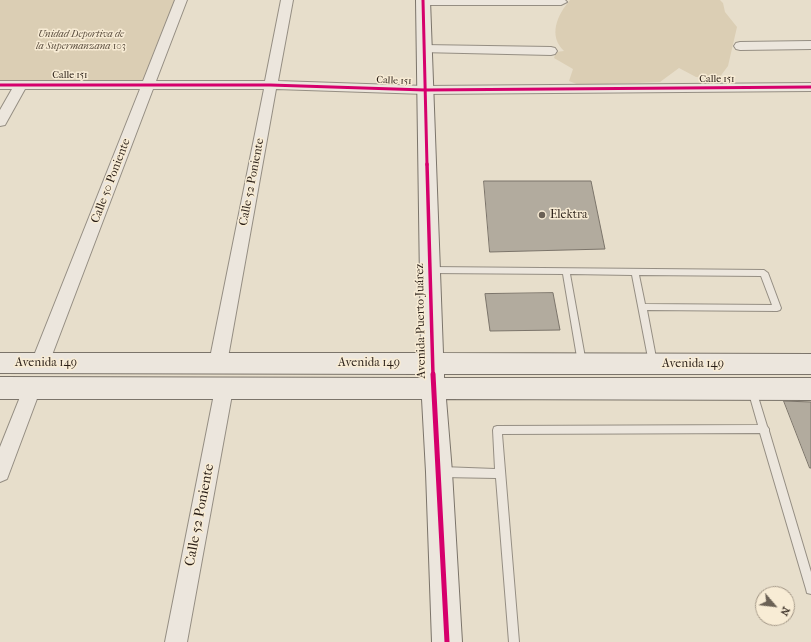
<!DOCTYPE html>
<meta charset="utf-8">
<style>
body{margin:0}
#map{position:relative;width:811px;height:642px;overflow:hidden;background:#e7decb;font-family:"IM FELL French Canon",serif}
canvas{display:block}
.north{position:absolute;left:755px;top:586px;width:40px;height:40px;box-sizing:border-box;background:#f8ecd5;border:1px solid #a59988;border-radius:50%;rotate:118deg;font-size:11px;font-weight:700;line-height:16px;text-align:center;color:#281d15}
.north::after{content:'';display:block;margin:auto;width:14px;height:18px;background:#6b6155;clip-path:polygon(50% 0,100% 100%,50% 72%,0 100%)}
</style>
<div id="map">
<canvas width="811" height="642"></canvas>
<div class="north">N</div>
</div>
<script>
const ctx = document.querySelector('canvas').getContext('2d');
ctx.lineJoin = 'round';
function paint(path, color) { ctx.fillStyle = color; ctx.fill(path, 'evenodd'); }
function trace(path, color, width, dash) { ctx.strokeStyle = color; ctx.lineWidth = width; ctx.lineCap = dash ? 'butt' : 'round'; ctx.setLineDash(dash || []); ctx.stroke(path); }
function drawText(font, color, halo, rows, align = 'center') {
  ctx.font = font + ' "IM FELL French Canon",serif'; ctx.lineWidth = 3; ctx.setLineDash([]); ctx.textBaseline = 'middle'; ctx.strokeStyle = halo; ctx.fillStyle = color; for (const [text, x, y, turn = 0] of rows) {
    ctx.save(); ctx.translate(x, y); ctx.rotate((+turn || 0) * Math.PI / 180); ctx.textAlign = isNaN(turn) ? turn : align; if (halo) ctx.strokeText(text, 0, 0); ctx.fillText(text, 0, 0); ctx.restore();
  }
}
const green = new Path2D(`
 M0,0H178L146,82H0Z
 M570,0H720L723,3L725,12L737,27L728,66L719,78L696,77L679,68L660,82L607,84L594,86L579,85L569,81L573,69L554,58L556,52L564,51C548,36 557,15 570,0Z`);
const building = new Path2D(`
 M484,181H591L605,249L490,252Z
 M553,293L560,330L490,331L485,294Z
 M784,401L811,402V468H810Z`);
const lane = new Path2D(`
 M431,267L764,270L768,273L781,308L780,310L777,311L647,310L657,363L656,366L653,367L650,366L649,363L632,275L570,274L586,363L585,366L582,367L579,366L578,363L563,274L431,273L427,270ZM639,275L761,276L772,305L645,304Z
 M752,386L755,387L756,390L767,426L769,429V431L811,572V594L807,593L806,589L760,433L502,434L519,642H509L496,478L442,477L439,475L437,472L439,469L442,467L495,469L493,430L494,427L497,426L758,425L748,390L749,387Z`);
const street = new Path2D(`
 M175,0H187L156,81H265L281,0H293L278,81L425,86L811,83V91L425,94L276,89L227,363L224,369L218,371L212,369L209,363L264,89H153L49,363L46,369L40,371L34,369L31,363L140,89H25L5,125L0,126V110L12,89H0V81H143Z
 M419,0H565L567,2L561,5H423L419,4L417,2Z
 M811,41V49L740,50L736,49L734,46L736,43L740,42Z
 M424,45L551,47L555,48L557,51L555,54L551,55L420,52L418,49L420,46Z
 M32,380L38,382L41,388L7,479L0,482V447L26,382Z
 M224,381L230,383L233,389L187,642H165L215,389L218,383Z`);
const secondary = new Path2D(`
 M416,0H430L443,353L811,354V374H444V378H811V400L446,399L452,472L462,642H432L426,472L422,399H0V377L421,378V374L0,373V353H421Z`);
const cyclewayFar2 = new Path2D(`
 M423,0L427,165
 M0,85H270L425,90L811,87`);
const cyclewayFar1 = new Path2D(`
 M427,164L433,375`);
const cycleway = new Path2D(`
 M433,374L447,642`);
const markers = [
 [542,215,4,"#6b6155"]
];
const farParknames = [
 ["Unidad Deportiva de",81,35],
 ["la Supermanzana 103",81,47]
];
const farStreetnames = [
 ["Calle 151",70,76],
 ["Calle 151",717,80],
 ["Calle 151",394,81,2]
];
const streetNames = [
 ["Calle 50 Poniente",111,181,-69],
 ["Calle 52 Poniente",252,182,-79],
 ["Avenida Puerto Juárez",421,321,-91],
 ["Avenida 149",46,363],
 ["Avenida 149",369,363],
 ["Avenida 149",693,364]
];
const poiNames = [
 ["Elektra",550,215]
];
const nearStreetnames = [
 ["Calle 52 Poniente",200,515,-79]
];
paint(green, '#dbceb4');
paint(building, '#b2ab9e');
trace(building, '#7b746a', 1);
trace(lane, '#958e83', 2);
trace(street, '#958e83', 2);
trace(secondary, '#7b746a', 2);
paint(lane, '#ece6dd');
paint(street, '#ece6dd');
paint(secondary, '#ece6dd');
trace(cyclewayFar2, '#d6006c', 3);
trace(cyclewayFar1, '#d6006c', 3.5);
trace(cycleway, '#d6006c', 5);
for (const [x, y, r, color] of markers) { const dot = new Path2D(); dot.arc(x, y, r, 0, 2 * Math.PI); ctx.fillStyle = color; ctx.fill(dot); trace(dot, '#f8ecd5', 1.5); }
drawText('italic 10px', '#5b4e3f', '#f8ecd5', farParknames);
drawText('10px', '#281d15', '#f8ecd5', farStreetnames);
drawText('12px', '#281d15', '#f8ecd5', streetNames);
drawText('12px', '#281d15', '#f8ecd5', poiNames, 'left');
drawText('14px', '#281d15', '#f8ecd5', nearStreetnames);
</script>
